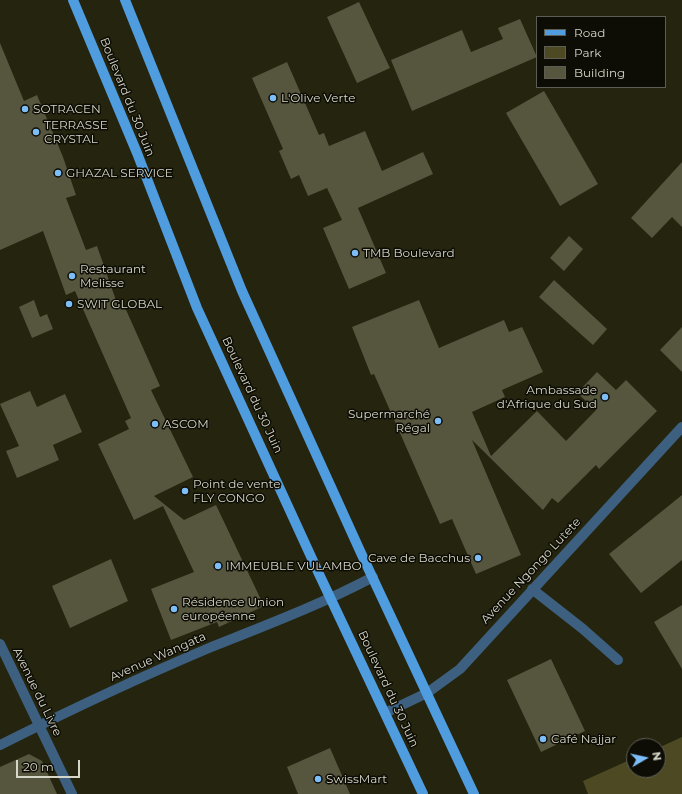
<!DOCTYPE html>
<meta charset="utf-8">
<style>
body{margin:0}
#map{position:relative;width:682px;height:794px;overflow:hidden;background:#25240e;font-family:Montserrat,sans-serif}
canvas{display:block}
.legend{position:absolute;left:536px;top:16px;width:130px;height:72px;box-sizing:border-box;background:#0d0d05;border:1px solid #5d5d53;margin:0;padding:5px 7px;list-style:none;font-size:12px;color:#d5d5c8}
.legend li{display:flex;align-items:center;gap:8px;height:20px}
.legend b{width:20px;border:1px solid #5d5d53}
.north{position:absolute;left:626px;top:738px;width:40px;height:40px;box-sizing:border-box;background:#0d0d05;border:1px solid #5d5d53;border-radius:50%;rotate:81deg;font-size:11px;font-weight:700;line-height:16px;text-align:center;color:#d5d5c8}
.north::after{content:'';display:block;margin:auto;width:14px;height:18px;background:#7dbef9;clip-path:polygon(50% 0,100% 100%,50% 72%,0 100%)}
.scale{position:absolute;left:16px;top:760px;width:64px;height:18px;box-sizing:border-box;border:2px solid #d5d5c8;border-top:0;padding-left:5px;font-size:12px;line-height:14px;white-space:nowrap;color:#d5d5c8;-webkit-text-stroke:3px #0d0d05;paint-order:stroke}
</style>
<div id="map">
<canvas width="682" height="794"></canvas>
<ul class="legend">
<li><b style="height:5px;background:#4f9cdf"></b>Road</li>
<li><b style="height:11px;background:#4d4a23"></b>Park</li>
<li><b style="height:11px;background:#56553e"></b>Building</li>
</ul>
<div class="north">N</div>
<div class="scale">20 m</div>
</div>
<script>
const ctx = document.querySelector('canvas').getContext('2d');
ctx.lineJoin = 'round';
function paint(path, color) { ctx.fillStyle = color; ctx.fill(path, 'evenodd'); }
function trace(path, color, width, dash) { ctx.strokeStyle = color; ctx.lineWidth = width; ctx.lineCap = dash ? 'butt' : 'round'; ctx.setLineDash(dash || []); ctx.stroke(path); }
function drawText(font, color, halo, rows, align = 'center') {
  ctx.font = font + ' Montserrat,sans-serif'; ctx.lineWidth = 3; ctx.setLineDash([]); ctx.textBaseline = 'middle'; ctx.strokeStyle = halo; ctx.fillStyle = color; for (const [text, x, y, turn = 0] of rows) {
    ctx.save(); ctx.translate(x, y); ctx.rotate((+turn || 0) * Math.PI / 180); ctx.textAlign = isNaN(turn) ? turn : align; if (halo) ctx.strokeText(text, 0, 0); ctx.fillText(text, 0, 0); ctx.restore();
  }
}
const green = new Path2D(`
 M682,737V794H588L583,781L634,758V770H658V748Z`);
const building = new Path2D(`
 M359,2L390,68L357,83L327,17Z
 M520,19L537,57L412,111L391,60L462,30L471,52L503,39L498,28Z
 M0,43L24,101L37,95L63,157L76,195L66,198L86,250L97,246L118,306L123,303L160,386L151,390L193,477L154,496L184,520L216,505L264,606L219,627L217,622L171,640L151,589L194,572L163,506L134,520L98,444L129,429L125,421L131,418L75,291L66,295L43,231L0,250Z
 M287,62L319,135L324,133L329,146L365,131L382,171L423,152L433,174L358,208L386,273L349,289L323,228L342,220L327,188L308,196L299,175L291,179L279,151L283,149L252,78Z
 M544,91L598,184L560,206L506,113Z
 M682,162V227L672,217L652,238L631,218Z
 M569,236L583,249L564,271L550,258Z
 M554,280L607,329L593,345L539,297Z
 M34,300L40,317L47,314L53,329L32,338L19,307Z
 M419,300L439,348L504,320L509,332L522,327L543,372L502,390L505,397L472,412L491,456L537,411L566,441L596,410L577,393L597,372L616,390L626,380L657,411L599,469L596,465L558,503L552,498L543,510L472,440L521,555L476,574L452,519L440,524L374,374L371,375L352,327Z
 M682,327V372L660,350Z
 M30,391L37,407L65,394L82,432L53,445L59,460L17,478L6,451L19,446L0,404Z
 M682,495V560L641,593L609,554Z
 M111,559L128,601L70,628L52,586Z
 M682,605V669L654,622Z
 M551,659L585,731L541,752L507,680Z
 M330,748L350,794H298L287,767Z
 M29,754L42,761L57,794H0V767Z`);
const minor = new Path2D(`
 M532,589L583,629L618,660
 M0,644L72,794
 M385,713L427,693L460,669L682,427
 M0,745C68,711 138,678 209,648C264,626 320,605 373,577`);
const major = new Path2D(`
 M73,0L137,153L197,308L319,574L423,794
 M125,0L242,291L361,553L474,794`);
const markers = [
 [273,98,4,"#7dbef9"],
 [25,109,4,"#7dbef9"],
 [36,132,4,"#7dbef9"],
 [58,173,4,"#7dbef9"],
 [355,253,4,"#7dbef9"],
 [72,276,4,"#7dbef9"],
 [69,304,4,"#7dbef9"],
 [605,397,4,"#7dbef9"],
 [438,421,4,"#7dbef9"],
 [155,424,4,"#7dbef9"],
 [185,491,4,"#7dbef9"],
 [478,558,4,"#7dbef9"],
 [218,566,4,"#7dbef9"],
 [174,609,4,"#7dbef9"],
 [543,739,4,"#7dbef9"],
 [318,779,4,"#7dbef9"]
];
const streetNames = [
 ["Boulevard du 30 Juin",127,97,68],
 ["Boulevard du 30 Juin",252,395,65],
 ["Avenue Ngongo Lutete",531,571,-47],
 ["Avenue Wangata",158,657,-24],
 ["Boulevard du 30 Juin",388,689,65],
 ["Avenue du Livre",37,692,64]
];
const poiNames = [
 ["L'Olive Verte",281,98],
 ["SOTRACEN",33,109],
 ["TERRASSE",44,125],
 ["CRYSTAL",44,139],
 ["GHAZAL SERVICE",66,173],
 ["TMB Boulevard",363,253],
 ["Restaurant",80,269],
 ["Melisse",80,283],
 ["SWIT GLOBAL",77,304],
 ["Ambassade",597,390,"right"],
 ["d'Afrique du Sud",597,404,"right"],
 ["Supermarché",430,414,"right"],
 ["Régal",430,428,"right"],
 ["ASCOM",163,424],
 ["Point de vente",193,484],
 ["FLY CONGO",193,498],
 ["Cave de Bacchus",470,558,"right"],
 ["IMMEUBLE VULAMBO",226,566],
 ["Résidence Union",182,602],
 ["européenne",182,616],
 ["Café Najjar",551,739],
 ["SwissMart",326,779]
];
paint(green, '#4d4a23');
paint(building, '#56553e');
trace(minor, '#3d6080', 10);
trace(major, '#4f9cdf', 10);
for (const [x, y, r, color] of markers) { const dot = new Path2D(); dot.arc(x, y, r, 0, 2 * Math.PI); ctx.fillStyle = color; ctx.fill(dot); trace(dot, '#0d0d05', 1.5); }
drawText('12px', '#d5d5c8', '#0d0d05', streetNames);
drawText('12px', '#d5d5c8', '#0d0d05', poiNames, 'left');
</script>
